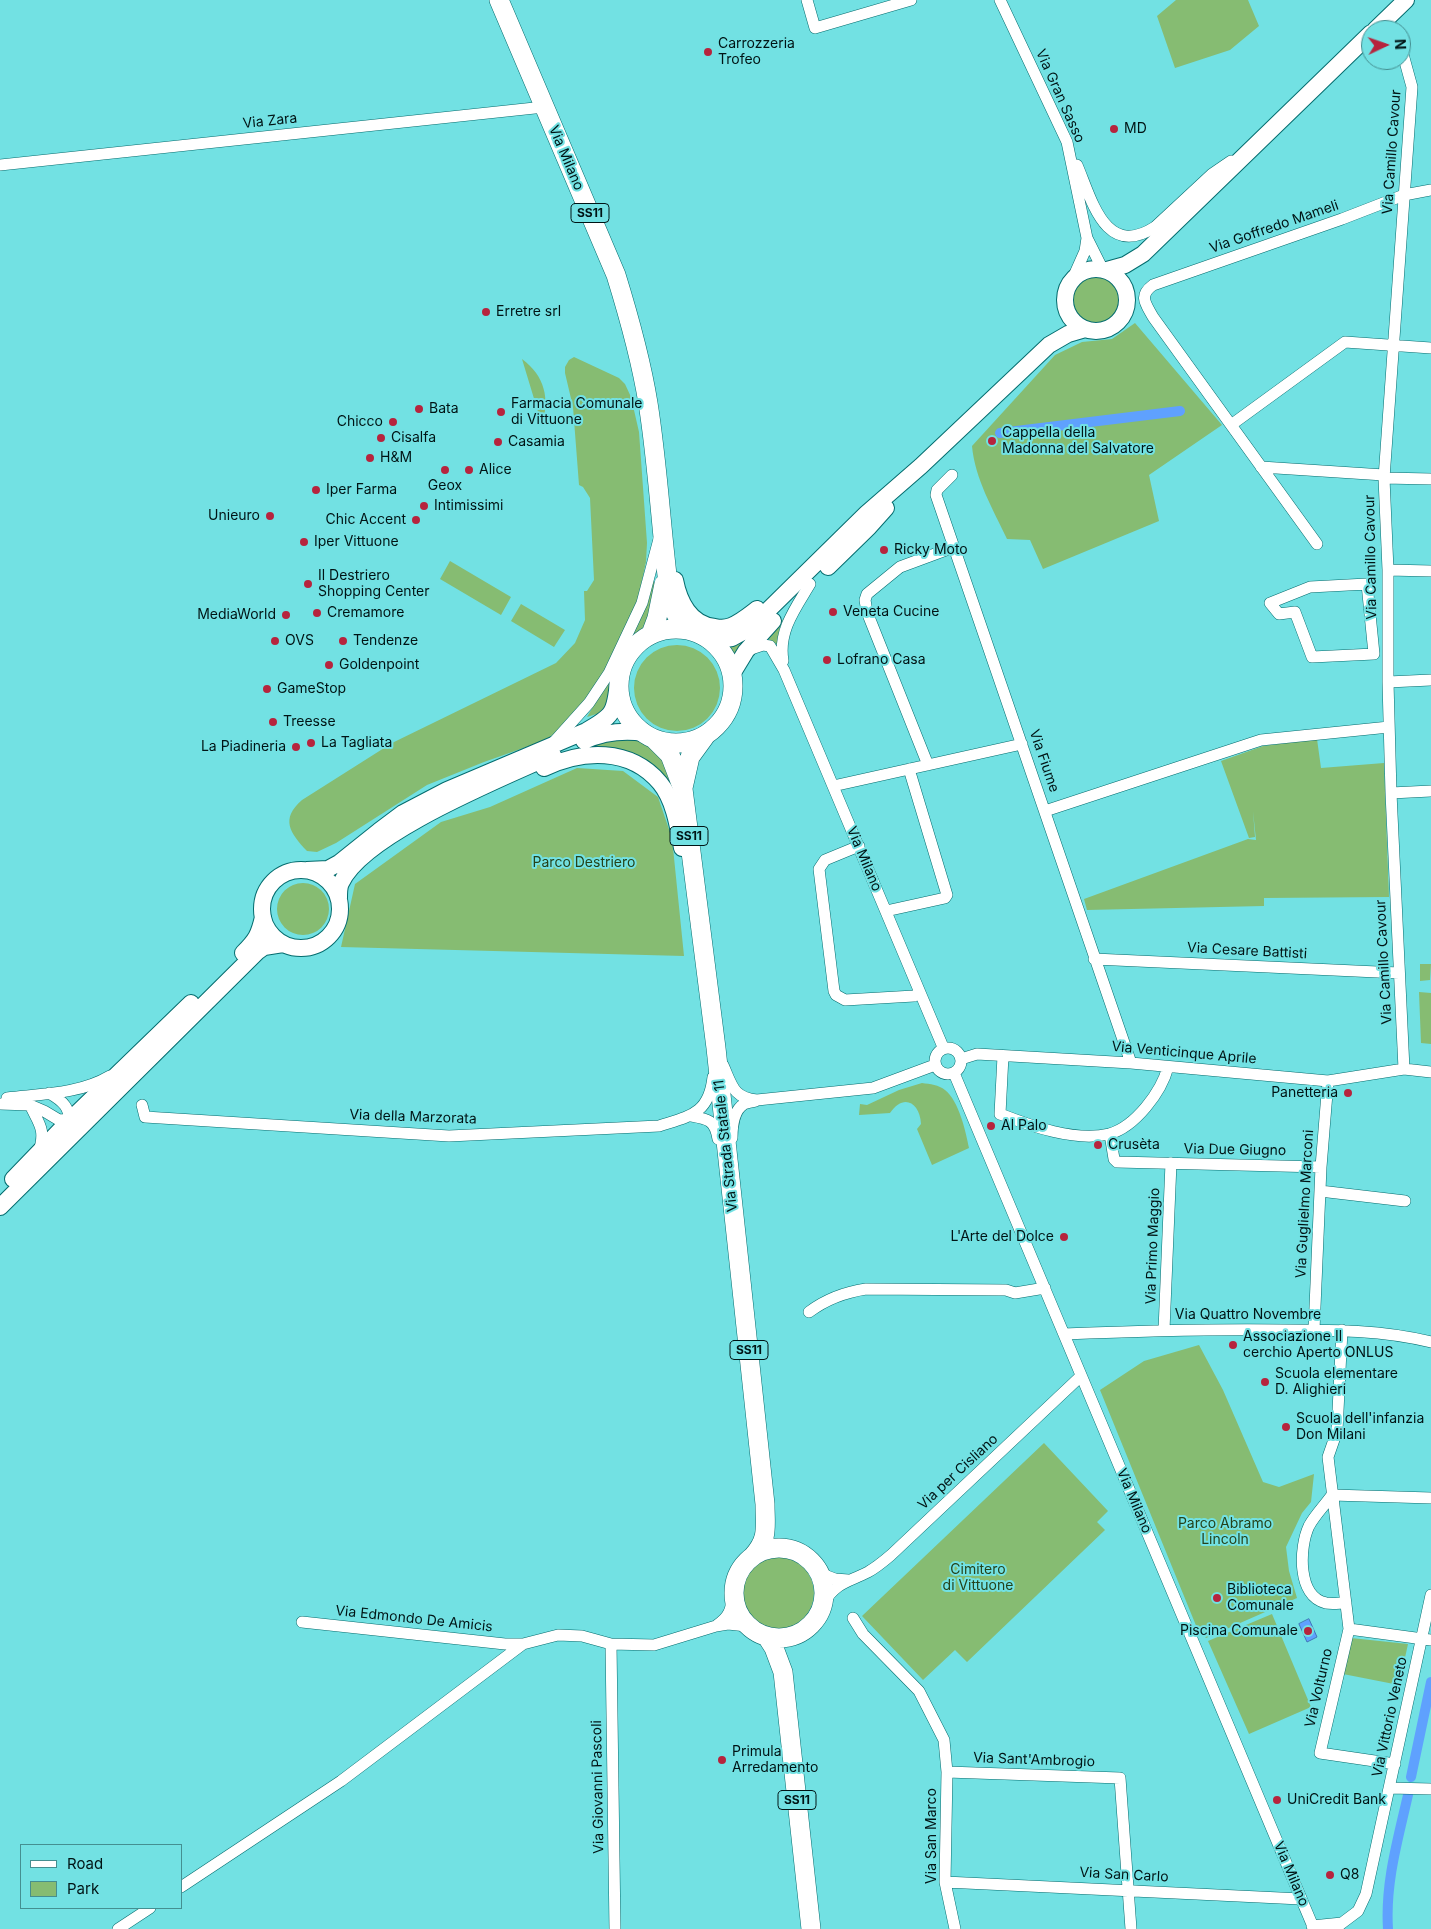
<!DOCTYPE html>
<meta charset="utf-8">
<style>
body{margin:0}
#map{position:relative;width:1431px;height:1929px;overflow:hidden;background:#72e1e3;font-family:Inter,sans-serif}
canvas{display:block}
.legend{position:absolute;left:20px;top:1844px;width:162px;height:65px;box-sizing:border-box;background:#72e1e3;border:1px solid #448f91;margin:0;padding:6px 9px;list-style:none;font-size:15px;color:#001415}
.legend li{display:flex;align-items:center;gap:10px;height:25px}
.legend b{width:25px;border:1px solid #448f91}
.north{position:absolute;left:1361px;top:20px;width:50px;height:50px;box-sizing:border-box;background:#72e1e3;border:1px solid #448f91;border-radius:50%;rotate:87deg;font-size:14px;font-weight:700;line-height:20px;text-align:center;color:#001415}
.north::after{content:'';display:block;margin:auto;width:18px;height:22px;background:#b6243d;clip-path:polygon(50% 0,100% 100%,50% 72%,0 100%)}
</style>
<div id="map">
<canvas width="1431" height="1929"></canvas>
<ul class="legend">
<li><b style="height:6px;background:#fff"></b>Road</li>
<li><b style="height:14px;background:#86bc72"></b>Park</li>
</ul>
<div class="north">N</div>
</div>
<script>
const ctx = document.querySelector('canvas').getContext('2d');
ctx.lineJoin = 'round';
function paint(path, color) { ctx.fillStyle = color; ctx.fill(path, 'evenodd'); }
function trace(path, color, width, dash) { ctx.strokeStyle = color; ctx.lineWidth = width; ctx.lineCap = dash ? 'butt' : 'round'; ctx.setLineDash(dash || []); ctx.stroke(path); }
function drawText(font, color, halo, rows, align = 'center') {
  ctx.font = font + ' Inter,sans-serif'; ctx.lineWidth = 4; ctx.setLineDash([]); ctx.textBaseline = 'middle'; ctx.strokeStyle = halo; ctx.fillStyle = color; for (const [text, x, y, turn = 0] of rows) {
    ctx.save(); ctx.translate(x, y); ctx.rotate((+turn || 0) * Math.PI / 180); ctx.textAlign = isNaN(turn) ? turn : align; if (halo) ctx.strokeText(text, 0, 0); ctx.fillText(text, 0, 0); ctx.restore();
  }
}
const green = new Path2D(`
 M1176,0H1248L1259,26L1230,50L1175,68L1157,16Z
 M1073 300a24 24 0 1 1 48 0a24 24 0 1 1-48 0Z
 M1135,323L1222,425L1149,475L1159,521L1043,569L1030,540L1007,539C993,509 975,479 972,446L1055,355L1082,342L1112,339Z
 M574,357L619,378L625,384L631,397L639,432L647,543L646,562L637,604L602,677L590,696L560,729L546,740L484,762L427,785L336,843L317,852L307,851C290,833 280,819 302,800L392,743L556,663L575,643L585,620L584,591H587L594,580L590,498L583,487L579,485L573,407L565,373V367L569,360Z
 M522,359C545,376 550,399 542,425Z
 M450,561L511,597L501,615L440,579Z
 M654,572V590L647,621L640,635L621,660L614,694L603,712L587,717L612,674Z
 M521,604L565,630L554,647L511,621Z
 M783,619L779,631L778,645L767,638L773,629Z
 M754,633L739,647L730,660L722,648L737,643Z
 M634 688a43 43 0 1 1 86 0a43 43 0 1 1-86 0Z
 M637,738C668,748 669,771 676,798L669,788L591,750L589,745L597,742Z
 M1317,739L1321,768L1384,763L1389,897L1264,898V906L1087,910L1084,899L1248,839L1256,840L1253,811L1255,837L1249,838L1221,761L1263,746Z
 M577,768L623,771L658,797L672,838L684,956L341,947L355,884L441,822L490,807Z
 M277 909a26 26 0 1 1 52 0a26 26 0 1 1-52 0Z
 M1420,964H1431L1430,980L1420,981Z
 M1419,992L1431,993V1044L1421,1043Z
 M922,1083C930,1084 939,1085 945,1090C959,1101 966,1132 969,1148L932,1165L917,1129L921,1124C920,1102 903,1093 890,1113L859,1115L860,1104L867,1105L899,1090Z
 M1199,1345L1223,1390L1263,1482L1279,1487L1314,1474L1311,1502L1302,1513L1286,1547L1289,1571L1297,1598L1206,1638L1197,1628L1100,1390L1144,1361Z
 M1044,1443L1108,1511L1097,1522L1105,1530L967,1662L955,1650L923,1680L862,1616Z
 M742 1593a36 36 0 1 1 72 0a36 36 0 1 1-72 0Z
 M1272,1614L1311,1707L1249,1734L1208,1641Z
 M1351,1638L1408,1644L1399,1685L1343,1674Z`);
const water = new Path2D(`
 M1309,1619L1317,1637L1307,1642L1299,1624Z`);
const canal = new Path2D(`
 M1000,433L1180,411
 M1411,1777L1431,1682
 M1388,1929C1385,1883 1398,1839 1408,1795`);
const street = new Path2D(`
 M807,0L815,28L911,0
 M1000,0L1067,142L1087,238L1102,268
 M1401,47L1412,87L1384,478L1388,570V682L1391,793L1404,1069
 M0,165L544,107
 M1077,165C1092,200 1105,259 1155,227L1212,174L1231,161
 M1073,278L1085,251L1087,238
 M1231,425L1345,342L1431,348
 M1261,467L1384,475
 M952,475L937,490L936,495L1131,1063
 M1384,478L1431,479
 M1317,544L1153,317C1146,304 1138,296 1153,285L1342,219L1404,195L1431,190
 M1388,570L1431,571
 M1367,584L1374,654L1312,657L1295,612L1279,614L1270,603L1310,587Z
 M748,650L763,645L770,646L784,670L943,1047
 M783,661C778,631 795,609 810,584
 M1388,682L1431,680
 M553,743L589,703L609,673L642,603L659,539
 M928,765L867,612L865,600L867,594L900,567L954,547
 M833,786L1022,744
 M1391,793L1431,791
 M1045,811L1261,740L1389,727
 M859,846L825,860L819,869L834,991L836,995L845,1000L914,996L920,993
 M886,911L945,898L947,895L909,769
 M1094,959L1399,973
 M935 1061a13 13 0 1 1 26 0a13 13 0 1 1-26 0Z
 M1003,1056L1000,1114C1031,1126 1075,1142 1109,1134C1124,1130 1136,1119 1146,1107C1156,1095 1164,1082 1168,1067
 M961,1059L977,1054L1131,1063L1328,1081L1404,1069L1431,1072
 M723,1065C732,1085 733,1098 757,1100L873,1088L935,1065
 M954,1073L1314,1929
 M49,1093C63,1101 71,1108 69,1125
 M7,1098C41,1094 80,1094 110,1076
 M0,1104L30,1105L44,1111L59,1120L74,1119
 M30,1105C39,1124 46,1129 39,1152
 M142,1105L145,1117L449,1136L659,1126C690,1116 709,1114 713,1077
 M691,1116C708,1119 715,1120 718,1139
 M1110,1134L1114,1159L1117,1162L1321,1167
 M732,1138C732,1127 734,1110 744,1104C747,1103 752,1102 756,1101
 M1320,1191L1405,1201
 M809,1312C825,1300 846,1292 866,1289L1006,1290L1015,1293L1045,1288
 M1164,1330L1171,1163
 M1314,1330L1321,1167L1328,1081
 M1342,1330L1337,1431L1328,1457L1349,1629L1320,1753L1395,1764
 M1064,1334C1137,1331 1210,1329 1284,1330C1333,1330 1383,1330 1431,1342
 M1332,1495C1325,1505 1315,1515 1309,1526C1299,1547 1297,1597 1326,1603C1332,1604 1340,1603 1346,1603
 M1332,1495L1431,1498
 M819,1573L835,1579L848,1580
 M823,1603C838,1581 847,1583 868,1572C877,1567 884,1561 891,1555L1081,1376
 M853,1618L863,1634L919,1691L944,1740L947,1772L945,1882L955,1929
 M302,1622L505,1644H523
 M717,1625C729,1617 731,1610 733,1596
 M1349,1629L1431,1640
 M611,1644L615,1929
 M947,1772L1120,1778L1131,1929
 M1390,1788L1431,1789
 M945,1882L1301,1899
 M181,1887L341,1781L523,1644L558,1635L582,1636L611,1644L654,1645L716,1626L728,1624L747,1626
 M1342,1923L1358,1911L1366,1894L1431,1595
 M1312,1926L1342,1923L1335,1929
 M118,1929L150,1908`);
const secondary = new Path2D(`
 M1375,30L1406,0
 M1065 300a31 31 0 1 1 62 0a31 31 0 1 1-62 0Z
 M1107,270L1125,265L1143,254L1371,33
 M828,567L869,527L886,508
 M675,580C679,601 690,625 715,627C720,628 726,628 731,626C741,622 749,615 757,609
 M712,641L732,638L750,628L867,513L921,466L1049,345L1068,334L1085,329
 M732,674L746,651L773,621
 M584,741C604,732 622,730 644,733
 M544,768C582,750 630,747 660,783C674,800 678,826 682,848
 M262 909a39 39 0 1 1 78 0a39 39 0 1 1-78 0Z
 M307,870L328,869L339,863L379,831L403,813L447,790L586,731C613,716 615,713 618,682
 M339,898C339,893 339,887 341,883C363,834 503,778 553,755
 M243,953C256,940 259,935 263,917
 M13,1179L70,1120L191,1003
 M0,1207L257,952L264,947L283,944`);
const primary = new Path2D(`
 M499,0L616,275C629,317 641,360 648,403C658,466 661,529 669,592L673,608L683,628
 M619 686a57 57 0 1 1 114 0a57 57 0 1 1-114 0Z
 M651,634L657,618L664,584
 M654,739L670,755L683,789L716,1048L765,1504C765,1527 769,1538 753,1556
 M683,788L690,757L706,735
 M734 1593a45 45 0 1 1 90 0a45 45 0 1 1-90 0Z
 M767,1637L774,1648L783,1672L811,1929`);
const markers = [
 [708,52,5,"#b6243d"],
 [1114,129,5,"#b6243d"],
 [486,312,5,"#b6243d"],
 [419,409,5,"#b6243d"],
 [501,412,5,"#b6243d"],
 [393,422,5,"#b6243d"],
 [381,438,5,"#b6243d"],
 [992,441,5,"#b6243d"],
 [498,442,5,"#b6243d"],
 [370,458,5,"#b6243d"],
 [445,470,5,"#b6243d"],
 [469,470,5,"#b6243d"],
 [316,490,5,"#b6243d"],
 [424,506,5,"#b6243d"],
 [270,516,5,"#b6243d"],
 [416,520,5,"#b6243d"],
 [304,542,5,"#b6243d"],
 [884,550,5,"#b6243d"],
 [308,584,5,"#b6243d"],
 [833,612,5,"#b6243d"],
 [317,613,5,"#b6243d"],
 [286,615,5,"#b6243d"],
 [275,641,5,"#b6243d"],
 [343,641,5,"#b6243d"],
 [827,660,5,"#b6243d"],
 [329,665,5,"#b6243d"],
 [267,689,5,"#b6243d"],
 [273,722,5,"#b6243d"],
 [311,743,5,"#b6243d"],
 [296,747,5,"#b6243d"],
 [1348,1093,5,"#b6243d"],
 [991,1126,5,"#b6243d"],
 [1098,1145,5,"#b6243d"],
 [1064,1237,5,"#b6243d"],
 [1233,1345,5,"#b6243d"],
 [1265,1382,5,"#b6243d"],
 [1286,1427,5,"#b6243d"],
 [1217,1598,5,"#b6243d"],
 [1308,1631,5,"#b6243d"],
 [722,1760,5,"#b6243d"],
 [1277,1800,5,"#b6243d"],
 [1330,1875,5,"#b6243d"]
];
const shields = [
 [590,213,38],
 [689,836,38],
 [749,1350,38],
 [797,1800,38]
];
const shieldNames = [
 ["SS11",590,213],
 ["SS11",689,836],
 ["SS11",749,1350],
 ["SS11",797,1800]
];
const poiNames = [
 ["Carrozzeria",718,44],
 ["Trofeo",718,60],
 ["MD",1124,129],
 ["Erretre srl",496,312],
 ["Farmacia Comunale",511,404],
 ["di Vittuone",511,420],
 ["Bata",429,409],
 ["Chicco",383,422,"right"],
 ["Cappella della",1002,433],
 ["Madonna del Salvatore",1002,449],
 ["Cisalfa",391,438],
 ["Casamia",508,442],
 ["H&M",380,458],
 ["Alice",479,470],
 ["Geox",445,486,"center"],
 ["Iper Farma",326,490],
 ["Intimissimi",434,506],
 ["Unieuro",260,516,"right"],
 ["Chic Accent",406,520,"right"],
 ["Iper Vittuone",314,542],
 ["Ricky Moto",894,550],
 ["Il Destriero",318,576],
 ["Shopping Center",318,592],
 ["Veneta Cucine",843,612],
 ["Cremamore",327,613],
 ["MediaWorld",276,615,"right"],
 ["OVS",285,641],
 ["Tendenze",353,641],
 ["Lofrano Casa",837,660],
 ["Goldenpoint",339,665],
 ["GameStop",277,689],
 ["Treesse",283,722],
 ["La Tagliata",321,743],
 ["La Piadineria",286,747,"right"],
 ["Panetteria",1338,1093,"right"],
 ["Al Palo",1001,1126],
 ["Crusèta",1108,1145],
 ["L'Arte del Dolce",1054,1237,"right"],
 ["Associazione Il",1243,1337],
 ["cerchio Aperto ONLUS",1243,1353],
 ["Scuola elementare",1275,1374],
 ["D. Alighieri",1275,1390],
 ["Scuola dell'infanzia",1296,1419],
 ["Don Milani",1296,1435],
 ["Biblioteca",1227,1590],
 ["Comunale",1227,1606],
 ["Piscina Comunale",1298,1631,"right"],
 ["Primula",732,1752],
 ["Arredamento",732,1768],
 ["UniCredit Bank",1287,1800],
 ["Q8",1340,1875]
];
const streetNames = [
 ["Via Gran Sasso",1060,96,66],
 ["Via Zara",270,121,-6],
 ["Via Camillo Cavour",1392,152,-86],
 ["Via Milano",566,158,67],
 ["Via Goffredo Mameli",1274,227,-19],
 ["Via Camillo Cavour",1371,557,-91],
 ["Via Fiume",1044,761,71],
 ["Via Milano",864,859,67],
 ["Via Cesare Battisti",1247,951,3],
 ["Via Camillo Cavour",1384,962,-93],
 ["Via Venticinque Aprile",1184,1053,5],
 ["Via della Marzorata",413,1117,2],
 ["Via Strada Statale 11",726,1146,-96],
 ["Via Due Giugno",1235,1150,1],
 ["Via Guglielmo Marconi",1305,1204,-87],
 ["Via Primo Maggio",1153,1246,-88],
 ["Via Quattro Novembre",1248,1315],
 ["Via per Cisliano",958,1472,-43],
 ["Via Milano",1134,1501,67],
 ["Via Edmondo De Amicis",414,1619,6],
 ["Via Volturno",1319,1688,-77],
 ["Via Vittorio Veneto",1390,1717,-78],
 ["Via Sant'Ambrogio",1034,1760,2],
 ["Via Giovanni Pascoli",598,1787,-91],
 ["Via San Marco",932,1836,-90],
 ["Via Milano",1291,1874,67],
 ["Via San Carlo",1124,1875,3]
];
const parkNames = [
 ["Parco Destriero",584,863],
 ["Parco Abramo",1225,1524],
 ["Lincoln",1225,1540],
 ["Cimitero",978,1570],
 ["di Vittuone",978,1586]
];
paint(green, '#86bc72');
paint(water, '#5fa1fe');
trace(water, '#4277b8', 1);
trace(canal, '#5fa1fe', 10);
trace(street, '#046c6e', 12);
trace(secondary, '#046c6e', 18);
trace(primary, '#046c6e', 20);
trace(street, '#fff', 11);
trace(secondary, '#fff', 16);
trace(primary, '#fff', 19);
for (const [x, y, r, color] of markers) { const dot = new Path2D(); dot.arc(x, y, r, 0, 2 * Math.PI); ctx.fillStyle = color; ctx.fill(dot); trace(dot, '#72e1e3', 2); }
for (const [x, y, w] of shields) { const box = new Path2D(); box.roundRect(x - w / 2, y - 9.5, w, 19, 4); ctx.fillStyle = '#72e1e3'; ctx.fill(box); trace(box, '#001415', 1); }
drawText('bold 12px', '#001415', null, shieldNames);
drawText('14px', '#001415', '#72e1e3', poiNames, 'left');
drawText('14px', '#001415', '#72e1e3', streetNames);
drawText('14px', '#25421a', '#72e1e3', parkNames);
</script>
